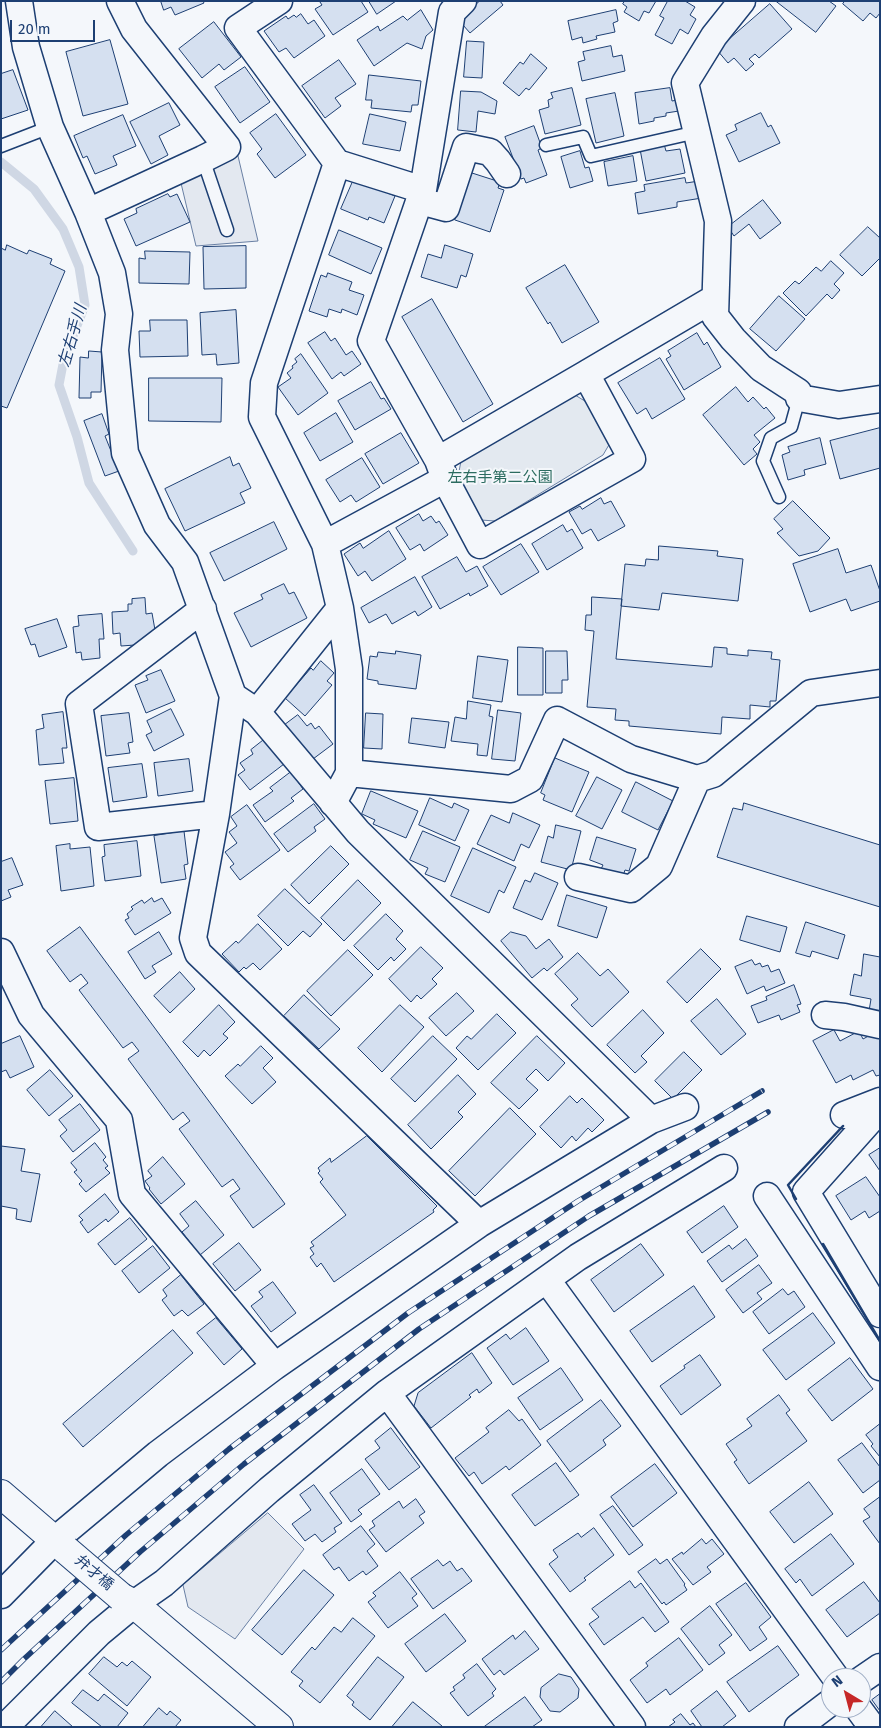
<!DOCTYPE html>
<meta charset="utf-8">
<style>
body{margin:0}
#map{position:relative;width:881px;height:1728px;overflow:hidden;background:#f4f7fb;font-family:"Fira Sans",sans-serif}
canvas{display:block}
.frame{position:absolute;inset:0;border:2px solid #1d3f73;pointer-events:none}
.north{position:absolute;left:821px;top:1668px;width:50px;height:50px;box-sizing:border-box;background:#f4f7fb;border:1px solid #9eadc5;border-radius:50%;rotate:323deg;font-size:14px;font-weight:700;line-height:20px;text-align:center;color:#1d3f73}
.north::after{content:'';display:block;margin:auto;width:18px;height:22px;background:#c62828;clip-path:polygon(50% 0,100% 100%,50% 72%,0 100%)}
.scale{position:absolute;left:10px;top:20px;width:85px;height:22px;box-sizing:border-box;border:2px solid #1d3f73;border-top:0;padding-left:6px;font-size:15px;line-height:18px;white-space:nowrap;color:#1d3f73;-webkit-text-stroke:4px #f4f7fb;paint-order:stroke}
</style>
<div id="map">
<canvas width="881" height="1728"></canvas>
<div class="frame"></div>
<div class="north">N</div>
<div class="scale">20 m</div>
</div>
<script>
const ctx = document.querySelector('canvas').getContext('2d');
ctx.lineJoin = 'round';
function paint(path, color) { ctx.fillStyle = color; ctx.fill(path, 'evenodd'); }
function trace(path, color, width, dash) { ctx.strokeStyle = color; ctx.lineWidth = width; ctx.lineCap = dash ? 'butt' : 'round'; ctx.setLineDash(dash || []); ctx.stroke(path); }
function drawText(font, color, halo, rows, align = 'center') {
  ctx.font = font + ' "Fira Sans","Noto Sans JP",sans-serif'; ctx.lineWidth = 4; ctx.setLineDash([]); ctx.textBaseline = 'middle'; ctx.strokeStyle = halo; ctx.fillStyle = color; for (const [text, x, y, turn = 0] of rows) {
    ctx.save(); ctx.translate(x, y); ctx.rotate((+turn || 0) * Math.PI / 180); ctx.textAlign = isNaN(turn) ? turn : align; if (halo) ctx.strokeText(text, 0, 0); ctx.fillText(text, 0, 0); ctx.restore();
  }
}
const green = new Path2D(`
 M575,395L588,403L610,443L603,455L495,521L481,520L458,477L461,461Z`);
const parking = new Path2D(`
 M238,156L258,241L196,246L180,179Z
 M268,1513L304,1549L235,1639L188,1607L183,1585Z`);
const stream = new Path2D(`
 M1,162L34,189L63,229L79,267L85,305L64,359L59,385L77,437L89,483L133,551`);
const building = new Path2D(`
 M161,1H203L204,3L175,15L171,7L164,10Z
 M322,1H361L368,12L333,35L315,9L322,5L320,2Z
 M369,1H396L377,14Z
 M480,1H500L503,5L470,33L463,25L462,17Z
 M625,1H656L649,13L644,11L639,21L624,12L627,7L623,4Z
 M668,1H685L695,7L690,15L696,19L688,34L680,29L672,44L655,35L664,18L660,16Z
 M776,1H829L836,6L816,32Z
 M845,1H880V13L876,18L870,13L863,21L843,4Z
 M770,4L792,29L759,58L755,54L749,59L754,64L746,71L734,58L728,63L717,50Z
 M421,10L433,30L426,36L422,49L407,43L374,66L357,40L378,26L380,31L403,16L407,20Z
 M616,10L618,21L613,23L615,32L596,36L597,39L583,43L582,37L572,40L568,21Z
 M301,14L308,24L314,20L325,36L294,58L286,48L279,52L264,31L286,16L288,19L294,15L296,17Z
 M214,22L241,57L224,70L219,64L202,78L179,49Z
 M110,40L128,104L83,116L66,52Z
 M467,41L484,42L482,78L464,77Z
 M611,46L613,57L622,55L625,71L582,81L578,62L585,60L583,52Z
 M531,54L547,68L529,90L526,88L519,96L503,83L520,62L523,64Z
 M339,60L356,84L335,98L341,106L325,118L302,86Z
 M245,67L270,102L240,123L215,87Z
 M13,70L28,110L1,119V74Z
 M369,75L421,81L418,105H412L411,112L371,108L372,100H366Z
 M572,88L581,125L545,134L539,110L549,107L548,100L553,98L551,93Z
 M670,88L672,101L677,100L679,111L666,113V116L654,118V121L639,124L635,93Z
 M461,91L481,92L497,101L495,114L478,111L476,132L458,130Z
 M615,93L624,136L596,143L586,99Z
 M169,103L180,125L159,136L168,155L151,164L130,122Z
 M761,113L768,127L771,125L780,143L739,162L726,135L737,130L735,125Z
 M276,114L306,155L275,178L257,154L262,149L250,133Z
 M370,114L406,122L400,151L363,144Z
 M123,115L136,146L113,156L117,165L95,174L87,156L83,158L74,136Z
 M534,126L542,148L538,150L547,175L526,183L524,178L521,179L505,137Z
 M664,144L666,151L680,149L685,173L646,181L640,149Z
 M580,151L585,168L589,167L593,181L570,188L561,157Z
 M633,156L637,181L608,186L604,162Z
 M472,173L500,182L498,188L504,190L490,232L455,220Z
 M685,178L686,183L699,181L702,198L677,202V207L638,214L635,193L645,191L644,185Z
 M354,179L395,196L384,223L369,217L368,220L341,209Z
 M168,194L170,197L177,194L190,222L136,246L124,219L137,213L136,209Z
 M763,200L781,223L760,239L749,224L734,236L728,227Z
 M868,227L880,238V258L862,276L840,255Z
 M339,230L382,248L371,274L329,255Z
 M7,245L27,254L29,250L52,259L50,264L65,271L7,408L1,406V248L5,250Z
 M445,245L473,254L466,277L461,275L457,288L421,277L428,254L441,258Z
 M246,246V288L204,289L203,247Z
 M145,251L190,252L189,284L139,283V258L145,259Z
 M831,261L844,273L834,284L840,290L832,299L827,294L806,316L783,293L795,281L799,284L816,267L821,271Z
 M565,265L599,322L562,343L550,322L548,324L526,288Z
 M328,273L352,282L349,290L364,295L357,315L342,309L341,313L329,309L327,317L309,311L321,275L326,277Z
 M779,296L805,319L776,351L750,329Z
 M432,299L493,404L463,422L402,317Z
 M236,310L239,363L217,365L216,354L202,355L200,313Z
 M150,320H187L188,356L140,357L139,331H150Z
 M325,332L331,341L335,338L346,355L352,351L361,364L344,376L341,372L332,379L308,343Z
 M697,333L704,345L707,342L721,367L684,390L666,359L671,356L668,351Z
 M89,351L102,352L101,392H91V398H79L80,357L88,358Z
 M301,354L328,393L298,415L278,387L291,378L287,373L293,368L292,366L297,362L295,359Z
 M660,358L685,399L652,419L646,408L637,414L618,383Z
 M149,378H222L221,422L149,421Z
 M371,382L381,399L384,398L391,409L355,430L338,401Z
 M736,387L748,402L753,397L764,409L766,407L775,418L754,435L760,442L753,449L757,454L744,465L703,415Z
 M336,413L353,442L320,461L304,433Z
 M102,414L109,434L105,436L119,471L105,476L84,421Z
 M880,428V468L840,479L830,441Z
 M401,433L419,463L383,484L365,454Z
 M820,438L826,464L804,470L805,475L788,480L782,455L790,452L788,447Z
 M230,457L233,466L239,463L251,488L240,493L245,503L185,531L165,489Z
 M362,458L380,487L356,502L351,495L340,502L326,480Z
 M601,498L604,504L611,501L625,526L598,541L591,529L582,534L569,512L580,506L582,509Z
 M793,501L830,538L818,551L799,556L777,533L783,529L774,519Z
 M419,514L423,521L431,516L436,523L439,521L448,535L424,551L420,544L410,550L396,528Z
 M274,522L287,549L224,581L210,553Z
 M563,525L567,532L572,529L583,548L547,570L532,544Z
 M389,531L406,559L372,581L365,571L358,576L344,554L360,543L363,548Z
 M521,544L539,572L501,595L483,567Z
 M659,546L718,551L717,556L743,559L738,601L662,593L659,610L621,606L625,564L645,566L646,559L658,560Z
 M838,549L846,573L871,565L880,591V601L851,611L846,599L810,612L793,564Z
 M457,557L466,572L477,566L488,586L470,596L469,593L440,609L422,577Z
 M415,577L432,607L418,616L415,611L392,624L386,614L369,623L361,608Z
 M284,584L289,594L294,592L307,618L251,647L234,613L263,599L261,595Z
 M592,597L622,599L616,659L712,667L714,647L727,648V654L748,656V650L772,652L771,659L780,660L776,701H770V707L750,705V719L722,717L721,734L629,726V721L615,720L616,709L587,707L594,631L585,630L586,615H591Z
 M145,598L146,614L152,613L155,630L135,645L121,646L120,633L113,634L112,612L128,611V604H132V599Z
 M102,614L104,639H99L100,658L82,660L81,652L76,653L73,627L79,626L78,616Z
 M57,619L67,647L39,657L35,644L31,645L25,629Z
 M518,647L543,648V695H518Z
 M396,651L421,655L416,689L378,684V681L367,679L370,656L377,657L378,652L395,654Z
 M546,651H567L568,680H562V693H546Z
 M478,656L508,660L502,702L473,698Z
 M321,661L334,673L327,681L332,685L305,716L285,698L311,668L313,670Z
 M161,670L175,701L146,713L135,685L148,680L146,676Z
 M468,701L491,705L489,716L493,717L487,756L477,755L478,744L451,741L455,717L466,719Z
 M171,709L184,735L154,751L146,735L152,732L147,721Z
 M498,710L521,713L515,761L492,759Z
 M63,712L67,748H62L64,763L39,765L36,730L44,728L42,715Z
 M129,713L133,742L128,743L130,753L106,756L101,716Z
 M366,713L383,714L382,749L364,748Z
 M298,715L307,726L311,723L315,729L319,726L333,744L309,762L282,727Z
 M412,718L449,722L445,748L409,743Z
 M265,739L284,764L250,790L238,775L245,770L240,763L253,754L251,750Z
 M555,758L589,772L572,812L543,800L545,795L541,793Z
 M189,759L193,791L158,796L154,763Z
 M142,764L147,797L113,802L108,768Z
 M291,772L303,789L291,798L294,801L265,822L253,805L273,791L270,788Z
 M597,777L622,790L602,829L576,816Z
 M74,778L78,821L50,824L45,781Z
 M636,782L673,801L658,830L622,812Z
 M371,791L418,811L406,838L373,824L375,820L362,814Z
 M430,798L452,808L454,803L469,810L455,841L419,825Z
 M744,803L880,845V907L717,857L733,808L742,810Z
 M314,804L325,819L314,827L316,831L288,852L274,834Z
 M247,805L280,850L240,880L230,867L234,864L225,852L237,843L229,832L237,826L231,817Z
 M513,813L540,825L529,848L521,844L514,861L477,844L491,815L509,823Z
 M556,825L581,831L571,870L541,862L548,836L553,838Z
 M184,831L188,864L184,865L186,879L161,883L154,836Z
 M423,831L460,847L445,882L425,874L428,868L410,860Z
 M597,837L636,849L629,871L625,870L623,876L601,869L603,865L590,860Z
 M137,841L141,876L105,881L102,857L105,856L104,845Z
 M70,844V849L90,847L94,886L61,891L56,846Z
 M331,846L349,864L309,904L291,885Z
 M473,848L516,867L504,893L499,890L489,913L451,896Z
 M12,858L23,885L8,890L11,897L1,901V862Z
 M535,873L558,883L542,920L513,908L525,880L530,882Z
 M358,880L381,903L344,941L321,918Z
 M285,889L322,924L310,937L303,931L288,946L258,916Z
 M567,895L607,907L597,938L558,926Z
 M152,898L154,902L162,898L171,913L135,935L125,920L129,918L127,914L133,909L131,907L142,900L144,903Z
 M386,914L403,931L396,939L406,949L394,961L391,957L378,970L354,946Z
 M747,916L787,927L780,952L740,940Z
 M806,922L845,935L838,959L812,951L810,957L796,953Z
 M258,924L282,949L260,970L253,963L246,969L244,967L239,972L222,954L236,941L238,943Z
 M80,927L285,1204L253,1228L230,1196L240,1189L233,1179L222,1187L179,1129L190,1121L183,1112L173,1120L128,1059L139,1051L132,1042L123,1048L79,990L88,983L81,974L70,982L47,951Z
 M159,932L172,954L152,966L156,972L145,979L128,952Z
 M511,932L526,936L536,949L549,939L563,957L547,971L544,968L532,978L501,941Z
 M421,947L443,968L432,979L437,984L421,999L417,995L411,1002L389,979Z
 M701,949L721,969L687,1003L667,982Z
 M348,950L373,975L331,1016L307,991Z
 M578,953L600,976L608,969L629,992L592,1027L571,1005L578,999L555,974Z
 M864,954L880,957V1013L869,1011L871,999L850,995L854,974L861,976Z
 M752,960L755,965L760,963L762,967L768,965L771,972L779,969L785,983L766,991L764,986L747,994L735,967Z
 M180,972L195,989L170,1013L154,996Z
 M794,985L801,1004L797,1005L800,1012L781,1020L779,1015L758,1023L751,1006L767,1000L766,997Z
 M457,993L474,1011L446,1036L429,1018Z
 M304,995L340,1029L319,1049L284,1016Z
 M717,999L746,1034L721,1055L691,1021Z
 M219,1005L235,1022L223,1034L228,1038L210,1056L204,1050L198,1057L183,1042Z
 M400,1005L424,1027L382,1072L358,1048Z
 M643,1010L664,1033L641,1056L647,1062L635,1073L607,1045Z
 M497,1014L516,1033L478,1070L456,1048L467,1036L471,1039Z
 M834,1030L840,1041L859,1031L863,1039L876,1032L880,1040V1075L876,1076L873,1070L853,1080L851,1075L836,1083L813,1041Z
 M20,1036L34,1067L10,1078L6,1070L1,1072V1044Z
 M433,1036L457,1059L415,1102L391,1079Z
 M537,1036L565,1063L548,1081L536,1069L526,1079L538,1090L519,1109L491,1083Z
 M261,1046L273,1058L263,1068L276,1082L252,1104L225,1076L238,1064L240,1066Z
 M684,1052L702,1070L673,1099L655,1081Z
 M50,1070L73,1096L49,1116L27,1090Z
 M458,1075L476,1094L458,1112L463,1117L431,1149L408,1125Z
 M570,1096L577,1103L582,1098L604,1120L592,1132L588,1128L576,1141L572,1136L561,1148L540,1127Z
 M80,1104L100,1130L73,1152L60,1136L67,1130L59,1120Z
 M510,1108L536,1134L475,1196L449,1171Z
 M367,1136L437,1206L433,1210L434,1212L334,1282L321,1263L317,1267L310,1257L314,1254L310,1248L314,1246L311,1242L346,1215L320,1182L323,1179L318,1173L320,1171L318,1168L330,1158L331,1162Z
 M95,1143L106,1157L103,1160L108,1166L105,1168L110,1173L86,1192L79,1184L82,1181L74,1172L77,1170L71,1163Z
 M1,1146L25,1149L21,1171L40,1174L31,1222L16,1219L17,1209L1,1206Z
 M880,1148V1171L869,1155Z
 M163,1157L185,1184L161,1204L149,1189L150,1188L145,1181L152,1176L148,1171Z
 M866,1177L880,1197V1211L869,1218L865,1211L851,1220L836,1196Z
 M105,1194L119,1212L108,1222L106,1219L88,1233L80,1222L83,1220L79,1216Z
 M196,1201L224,1235L200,1255L182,1232L189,1226L180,1214Z
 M724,1206L738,1227L702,1253L687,1232Z
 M130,1218L147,1239L115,1265L98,1244Z
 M746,1239L758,1256L722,1282L707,1261L729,1245L732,1249Z
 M239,1243L261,1270L235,1291L213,1264Z
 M641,1244L664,1275L614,1312L591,1280Z
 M153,1246L170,1268L139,1293L122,1271Z
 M759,1265L772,1283L757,1293L762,1299L743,1313L726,1290Z
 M181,1275L204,1304L188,1316L182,1310L174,1316L162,1300L167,1296L163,1290Z
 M273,1282L296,1313L271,1332L251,1306L263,1297L259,1292Z
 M694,1286L715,1317L652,1362L630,1331Z
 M783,1289L788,1295L794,1291L805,1307L769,1334L753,1312Z
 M813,1313L835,1343L786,1380L763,1350Z
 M216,1318L242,1349L224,1365L197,1333Z
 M526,1328L549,1361L513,1385L487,1348L506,1334L510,1339Z
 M173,1330L193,1353L83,1447L63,1424Z
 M472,1353L492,1383L479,1393L477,1389L469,1395L471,1397L431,1428L414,1406L418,1393Z
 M700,1355L721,1385L681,1415L660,1386L685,1368L684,1366Z
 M850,1358L873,1389L832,1421L808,1390Z
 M561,1368L583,1400L540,1430L518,1398Z
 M779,1395L790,1410L786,1413L807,1441L749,1484L734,1462L737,1460L726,1444L752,1426L747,1419Z
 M601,1400L621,1426L603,1440L606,1445L570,1472L547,1441Z
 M509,1410L519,1421L522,1419L541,1445L509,1470L506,1466L482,1484L474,1472L469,1476L455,1458L489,1432L486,1428Z
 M880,1424V1457L871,1446L873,1444L866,1435Z
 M391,1428L420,1467L389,1490L365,1459L380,1448L375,1441Z
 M862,1443L880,1467V1480L863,1493L838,1460Z
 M556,1463L579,1495L535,1526L512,1495Z
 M655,1464L677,1493L633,1527L611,1497Z
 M362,1469L380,1494L358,1510L362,1514L351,1522L330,1493Z
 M809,1482L833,1514L794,1543L770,1512Z
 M314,1485L342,1523L334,1528L336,1532L322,1542L315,1534L305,1541L292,1524L311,1510L300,1495Z
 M880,1497V1544L863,1521L870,1517L864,1509Z
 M416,1499L425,1512L419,1516L424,1523L386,1552L369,1530L375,1526L372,1521L399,1501L403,1508Z
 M613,1506L643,1545L629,1555L600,1515Z
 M361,1526L375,1544L367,1551L378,1566L366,1575L363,1571L349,1581L339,1567L334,1570L323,1555Z
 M594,1528L614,1555L584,1578L586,1580L570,1592L549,1564L558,1557L553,1550L578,1533L581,1537Z
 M831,1534L854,1564L812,1596L800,1579L796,1583L785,1569Z
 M702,1539L706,1544L712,1539L724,1554L707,1567L711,1572L693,1585L672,1559L682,1552L683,1554Z
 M656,1559L660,1564L667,1559L685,1584L684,1585L687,1590L666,1605L664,1602L662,1604L638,1572Z
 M438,1560L443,1566L450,1561L457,1571L462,1568L472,1581L433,1609L411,1579Z
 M304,1570L334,1595L282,1655L252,1630Z
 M400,1572L417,1594L412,1598L418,1606L388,1628L368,1602L376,1596L373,1593Z
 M630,1581L635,1588L641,1583L669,1622L655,1632L643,1617L604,1645L589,1624L599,1617L592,1609Z
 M864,1582L880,1603V1613L847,1637L826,1610Z
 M746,1583L771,1617L759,1627L767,1639L750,1651L716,1604Z
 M710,1606L732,1635L719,1645L725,1653L709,1665L681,1629Z
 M445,1614L466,1641L426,1672L405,1644Z
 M353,1618L375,1636L320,1703L299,1686L303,1681L291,1672L312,1647L315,1650L334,1627L341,1632Z
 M525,1631L539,1649L504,1675L500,1670L494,1675L482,1659L513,1635L515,1639Z
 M679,1638L703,1670L670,1695L666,1689L647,1703L630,1680L648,1666L646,1663Z
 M778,1646L799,1675L749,1712L727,1682Z
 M104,1657L117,1667L122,1662L127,1666L132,1661L151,1677L127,1706L89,1674Z
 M378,1657L404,1677L370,1720L352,1705L354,1702L347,1696Z
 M477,1664L496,1689L492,1693L494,1696L468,1716L450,1693L455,1690L453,1687L465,1678L463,1675Z
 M559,1674L571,1677L579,1689L578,1698L560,1712L550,1711L540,1697L541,1688Z
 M83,1690L98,1701L104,1694L128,1713L117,1727H102L72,1703Z
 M717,1691L736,1716L722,1727H702L691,1711Z
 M880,1694V1711L872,1700Z
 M525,1697L542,1720L532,1727H484Z
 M413,1702L442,1726L441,1727H392Z
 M159,1708L167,1715L170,1711L181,1720L175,1727H143Z
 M55,1711L73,1727H41Z
 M681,1714L690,1725L693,1723L696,1727H668L675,1722L673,1720Z`);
const service = new Path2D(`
 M546,145L583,137L591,156L697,132
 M1,146L50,127
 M203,159L227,230
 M779,497L763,461L771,438L791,427L799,398`);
const minor = new Path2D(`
 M19,1L26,47L50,127L88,212L112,273L119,314L115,350L125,453L157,525L185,562L233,696L216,814L193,938L198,953L479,1224
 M279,1L238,28L337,163L264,383L262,417L325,544L340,608L349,669V773L333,803
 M463,1L452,12L423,190L371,341L438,460L445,479L480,545L632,459L586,374L715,298
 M742,1L714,36L685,83L718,221L715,316L733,339L761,368L798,392L799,398L839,405L880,399
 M337,163L423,190
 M420,201L446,208L466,147L490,152L498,161L507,174
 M88,212L203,159L227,147L134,29L120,1
 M438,460L586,374
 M325,544L445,479
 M203,609L79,704L98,827L216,814
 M257,712L340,608
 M349,773L511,789L530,779L557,720L631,759L697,779L713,774L811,693L880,683
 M578,877L631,889L659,866L697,779
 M1,952L31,1015L119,1120L132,1194L275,1366
 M825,1015L844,1017L880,1025
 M880,1109L806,1192L880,1314
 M844,1115L880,1101
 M651,1120L685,1107
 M767,1196L880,1367
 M547,1280L836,1678
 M387,1393L632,1727
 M1,1595L55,1540L158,1454L275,1366L479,1224L651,1120L358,832L257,712L233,696
 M861,1680L880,1667
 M858,1708L872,1727
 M5,1727L99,1633L134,1604L164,1583L269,1490L387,1393L578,1257L724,1168
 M798,1727L831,1702`);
const tertiary = new Path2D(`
 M1,1494L66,1550
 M121,1597L134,1604L279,1727`);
const rail = new Path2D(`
 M1,1650L126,1535L229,1449L408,1313L578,1201L762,1091
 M1,1682L24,1659L140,1552L244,1464L419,1329L589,1216L768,1112`);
const tertiaryBridge = new Path2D(`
 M66,1550L121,1597`);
const wall = new Path2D(`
 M796,1199L788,1185L843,1126
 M823,1244L880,1341`);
const parkNames = [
 ["左右手第二公園",500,478]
];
const streetNames = [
 ["弁才橋",94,1573,40]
];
const waterNames = [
 ["左右手川",73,336,-74]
];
paint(green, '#e3e9f0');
trace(green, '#687fa3', 1);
paint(parking, '#e3e8f0');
trace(parking, '#687fa3', 1);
trace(stream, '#cfd7e4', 9);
paint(building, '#d5e0f0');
trace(building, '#1d3f73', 1);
trace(service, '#1d3f73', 15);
trace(minor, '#1d3f73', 29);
trace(tertiary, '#1d3f73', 30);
trace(service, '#f4f7fb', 12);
trace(minor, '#f4f7fb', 26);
trace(tertiary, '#f4f7fb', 28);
trace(rail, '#1d3f73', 5.5);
trace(rail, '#f4f7fb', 4, [11]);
trace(tertiaryBridge, '#1d3f73', 30, []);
trace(tertiaryBridge, '#f4f7fb', 28);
trace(wall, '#1d3f73', 2.5);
drawText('15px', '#2c6c60', '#f4f7fb', parkNames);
drawText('15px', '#1d3f73', '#f4f7fb', streetNames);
drawText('italic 16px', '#1d3f73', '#f4f7fb', waterNames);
</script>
